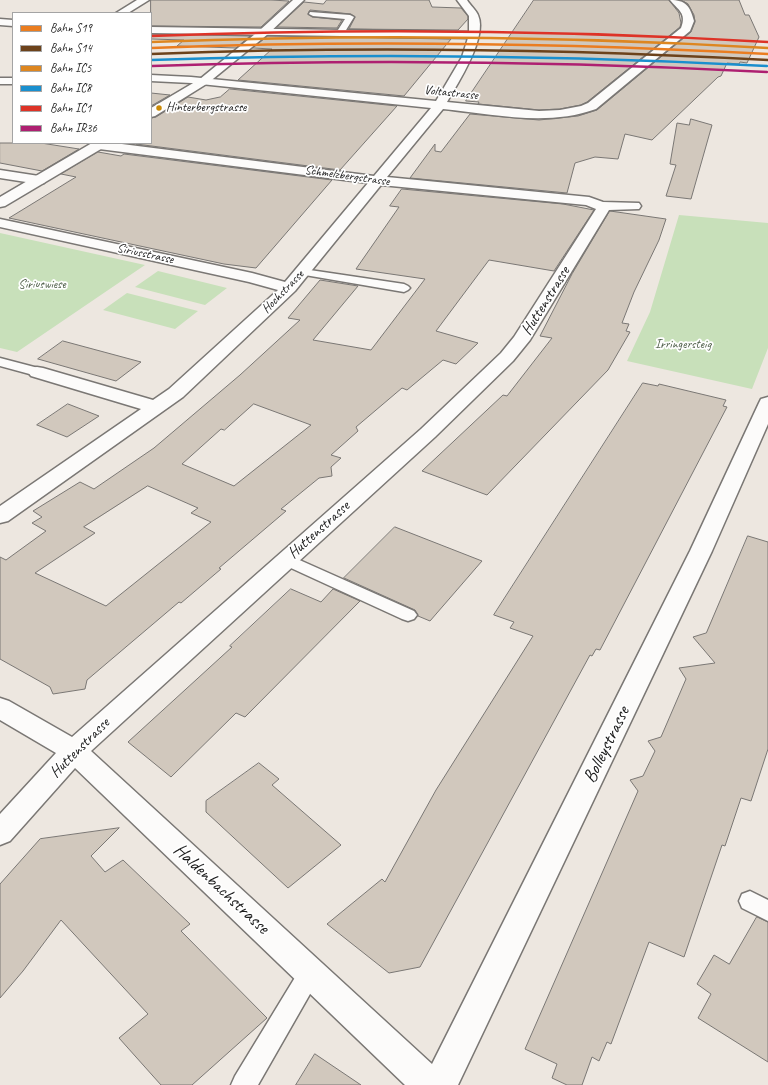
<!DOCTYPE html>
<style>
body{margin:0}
#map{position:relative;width:768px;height:1085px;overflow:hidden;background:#ede7e0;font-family:Caveat,sans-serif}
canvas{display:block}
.legend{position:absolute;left:12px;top:12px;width:140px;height:132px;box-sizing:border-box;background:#fff;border:1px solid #a4a4a4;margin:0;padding:5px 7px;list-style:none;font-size:12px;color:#1c1c1c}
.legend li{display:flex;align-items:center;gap:8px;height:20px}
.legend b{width:20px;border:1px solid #a4a4a4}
</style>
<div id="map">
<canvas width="768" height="1085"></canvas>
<ul class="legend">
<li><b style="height:5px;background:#ea7d20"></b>Bahn S19</li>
<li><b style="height:5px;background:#6c421b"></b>Bahn S14</li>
<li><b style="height:5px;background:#dd8620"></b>Bahn IC5</li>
<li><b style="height:5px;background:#1a8fce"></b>Bahn IC8</li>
<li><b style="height:5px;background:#dd3327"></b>Bahn IC1</li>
<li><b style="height:5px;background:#ae2071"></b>Bahn IR36</li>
</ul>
</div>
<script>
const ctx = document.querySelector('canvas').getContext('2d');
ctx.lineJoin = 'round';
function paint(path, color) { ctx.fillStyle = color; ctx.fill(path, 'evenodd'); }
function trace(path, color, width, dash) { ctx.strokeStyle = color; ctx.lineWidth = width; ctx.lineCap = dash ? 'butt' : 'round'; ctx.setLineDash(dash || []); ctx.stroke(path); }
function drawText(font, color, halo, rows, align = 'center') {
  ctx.font = font + ' Caveat,sans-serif'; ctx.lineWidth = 3.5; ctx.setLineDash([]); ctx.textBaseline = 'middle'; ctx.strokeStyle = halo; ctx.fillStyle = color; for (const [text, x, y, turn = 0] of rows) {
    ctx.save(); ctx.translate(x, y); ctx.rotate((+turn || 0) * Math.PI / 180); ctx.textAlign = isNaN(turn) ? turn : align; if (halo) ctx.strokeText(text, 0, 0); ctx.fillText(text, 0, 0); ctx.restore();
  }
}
const green = new Path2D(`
 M679,215L768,223V348L752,389L627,361L650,312Z
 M0,233L145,265L17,352L0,348Z
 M158,271L227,288L205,305L135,287Z
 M127,293L198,311L175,329L103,310Z`);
const building = new Path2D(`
 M151,0H271L289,1L261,27L151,26Z
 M327,0H429L432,7L461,8L468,16V19L458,30L349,29L355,17L351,14L310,10L308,14L312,17L342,20L337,28L277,27L304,2L323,4Z
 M534,0H669L679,13L681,23L680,27L587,102L581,105L560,109L539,110L478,104L479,102L466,101Z
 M681,0H739L745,15H749L759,37L747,63L740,62L739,64L727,63L721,76L718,77L652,140L625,134L618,159L595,157L575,163L567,193L410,178L435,144V151L441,152L470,114L539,120L578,116L597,110L691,32L695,22L694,15L688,4Z
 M151,34L250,36L236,48L177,46L184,40L151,39Z
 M268,36L451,39L404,96L238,80L272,49L253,48Z
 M230,89L397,106L340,170L136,144L151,143V118L156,117L188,97L206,100L220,97Z
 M151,93L170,95L151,106Z
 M691,119L712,125L691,199L666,196L676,165L670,164L677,123L689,125Z
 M0,143H41L79,149L42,171L0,163Z
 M98,152L121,156L124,154L332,180L256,268L224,264L9,218L76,177L61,174Z
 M402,189L563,204L594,210L554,271L489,260L436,331L478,343L456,364L443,360L407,390L402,388L356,427L358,431L331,455L341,458L331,467L332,476L319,478L281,509L286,511L219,568L221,569L181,603L179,602L87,680L85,689L53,694L50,687L0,659V557L6,560L46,531L32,523L42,517L33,511L80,482L94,489L154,448L240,375L300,320L288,318L320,280L358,286L313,340L371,350L425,279L356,269L399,207L390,206ZM254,404L311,425L234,486L182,464L221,429L224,430ZM148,486L198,508L191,513L211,522L106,606L35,573L95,533L84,527Z
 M610,211L666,219L659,240L634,292L622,323L629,324L626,331L630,332L608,370L487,495L422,471L503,395L507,396L552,338L540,336L572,274Z
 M63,341L141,362L116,381L38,359Z
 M643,383L658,386L659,384L726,400L723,406L727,407L600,650L596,649L592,656L590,655L420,967L389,973L327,924L382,879L385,882L436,790L533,636L510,628L514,622L494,615Z
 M68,404L99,416L67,437L37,425Z
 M395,527L482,561L430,621L418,616L415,610L344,578Z
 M748,536L768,542V749L751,801L741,798L725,846L722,845L684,957L649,942L611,1044L607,1042L599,1061L592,1057L582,1085H567L552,1078L557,1064L525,1049L638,791L630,780L643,776L655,751L648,741L661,737L686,679L679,668L715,663L693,637L706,633Z
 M291,589L321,602L333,589L360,601L245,717L236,713L171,777L128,742L232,647L230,646Z
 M259,763L279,779L272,785L341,845L288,888L206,812V801Z
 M119,828L91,856L105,872L123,860L190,924L181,931L267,1018L192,1085H161L119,1038L148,1014L61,920L23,971L0,998V884L40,839Z
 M757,917L768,922V1062L698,1018L711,994L697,984L714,955L729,964Z
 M315,1054L361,1085H296Z`);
const service = new Path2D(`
 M310,12L350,15L354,17L343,35H340L336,33L345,19L313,16L309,14Z
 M303,269L404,284L408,286L410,288L408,290L404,292L299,274L297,272L299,270Z
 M0,358L42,369L44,372L42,375L37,376L0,366Z
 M286,554L414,611L417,615L414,619L408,621L402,619L280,563L278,559L280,555Z
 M750,891L768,900V921L742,908L739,901L742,894Z
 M310,962L318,966L322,973L258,1085H231L235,1076L302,966Z`);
const minor = new Path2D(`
 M137,0H149L128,13H116Z
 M457,0H467C470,5 476,10 478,15C488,37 458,83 447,102L539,111L560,110L581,106L588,103L681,28C687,13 678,10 670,0C686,0 690,6 694,21L690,31L596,109C547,127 493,114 443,109L387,177L589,197L603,202L639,203L641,206L639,209L609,210L530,340L513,361L435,437L91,751L432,1064L690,551L759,403L761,399L768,397V424L712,551L458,1085H405L75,768L10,841L0,845V814L56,753L0,720V698L9,701L72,737L421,429L501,353L514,337L596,209L586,205L381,185L295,291L183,397L8,521L0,523V506L141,409L31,376L28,372L31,368L37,367L43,368L153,400L169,389L278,290L249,282L0,227V219L252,273L285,282L368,183L99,149L94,148L93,145L94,143H114L374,176L431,108L191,83L151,81V75L191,77L436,101L462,57L468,38L151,33V27L469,32V16Z
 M0,19L13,20V26L0,25Z
 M0,78H13V84H0Z
 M0,170L39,176L44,177L46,180L44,183L39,184L0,178Z`);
const tertiary = new Path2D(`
 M293,0H304L268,34L208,83L155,116L151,117V108L200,79L260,30Z
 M92,143H107L106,146L5,206L0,207V197Z`);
const rail1 = new Path2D(`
 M151,48C357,40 562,43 768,54`);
const rail2 = new Path2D(`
 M151,54C357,46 562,49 768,60`);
const rail3 = new Path2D(`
 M151,42C357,34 562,36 768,48`);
const rail4 = new Path2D(`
 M151,60C357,53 562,55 767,66`);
const rail5 = new Path2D(`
 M151,36C357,28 562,30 768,42`);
const rail6 = new Path2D(`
 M152,66C357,59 562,61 767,72`);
const markers = [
 [159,108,3.5,"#cb8a06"]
];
const farStreetnames = [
 ["Voltastrasse",451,93,6],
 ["Schmelzbergstrasse",347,176,8],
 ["Siriusstrasse",145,254,12],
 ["Hochstrasse",283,292,-46]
];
const farBusnames = [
 ["Hinterbergstrasse",166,108]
];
const farParknames = [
 ["Siriuswiese",42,285],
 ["Irringersteig",683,345]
];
const streetNames = [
 ["Huttenstrasse",546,301,-58],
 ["Huttenstrasse",319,530,-42],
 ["Huttenstrasse",80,748,-45]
];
const nearStreetnames = [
 ["Bolleystrasse",607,745,-64],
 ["Haldenbachstrasse",221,889,43]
];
paint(green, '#c8e0ba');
paint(building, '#d1c8bd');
trace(building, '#7a7774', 1);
trace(service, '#7a7774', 3);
trace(minor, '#7a7774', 3);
trace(tertiary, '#7a7774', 3);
paint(service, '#fcfbfa');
paint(minor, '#fcfbfa');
paint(tertiary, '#fcfbfa');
trace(rail1, '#ea7d20', 2.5);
trace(rail2, '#6c421b', 2.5);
trace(rail3, '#dd8620', 2.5);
trace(rail4, '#1a8fce', 2.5);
trace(rail5, '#dd3327', 2.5);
trace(rail6, '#ae2071', 2.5);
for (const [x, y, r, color] of markers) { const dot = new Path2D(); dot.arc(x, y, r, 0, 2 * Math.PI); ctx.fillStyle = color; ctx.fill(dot); trace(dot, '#fff', 1.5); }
drawText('13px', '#1c1c1c', '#fff', farStreetnames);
drawText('13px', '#1c1c1c', '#fff', farBusnames, 'left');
drawText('13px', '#4e5e48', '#fff', farParknames);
drawText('16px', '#1c1c1c', '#fff', streetNames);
drawText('19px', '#1c1c1c', '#fff', nearStreetnames);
</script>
